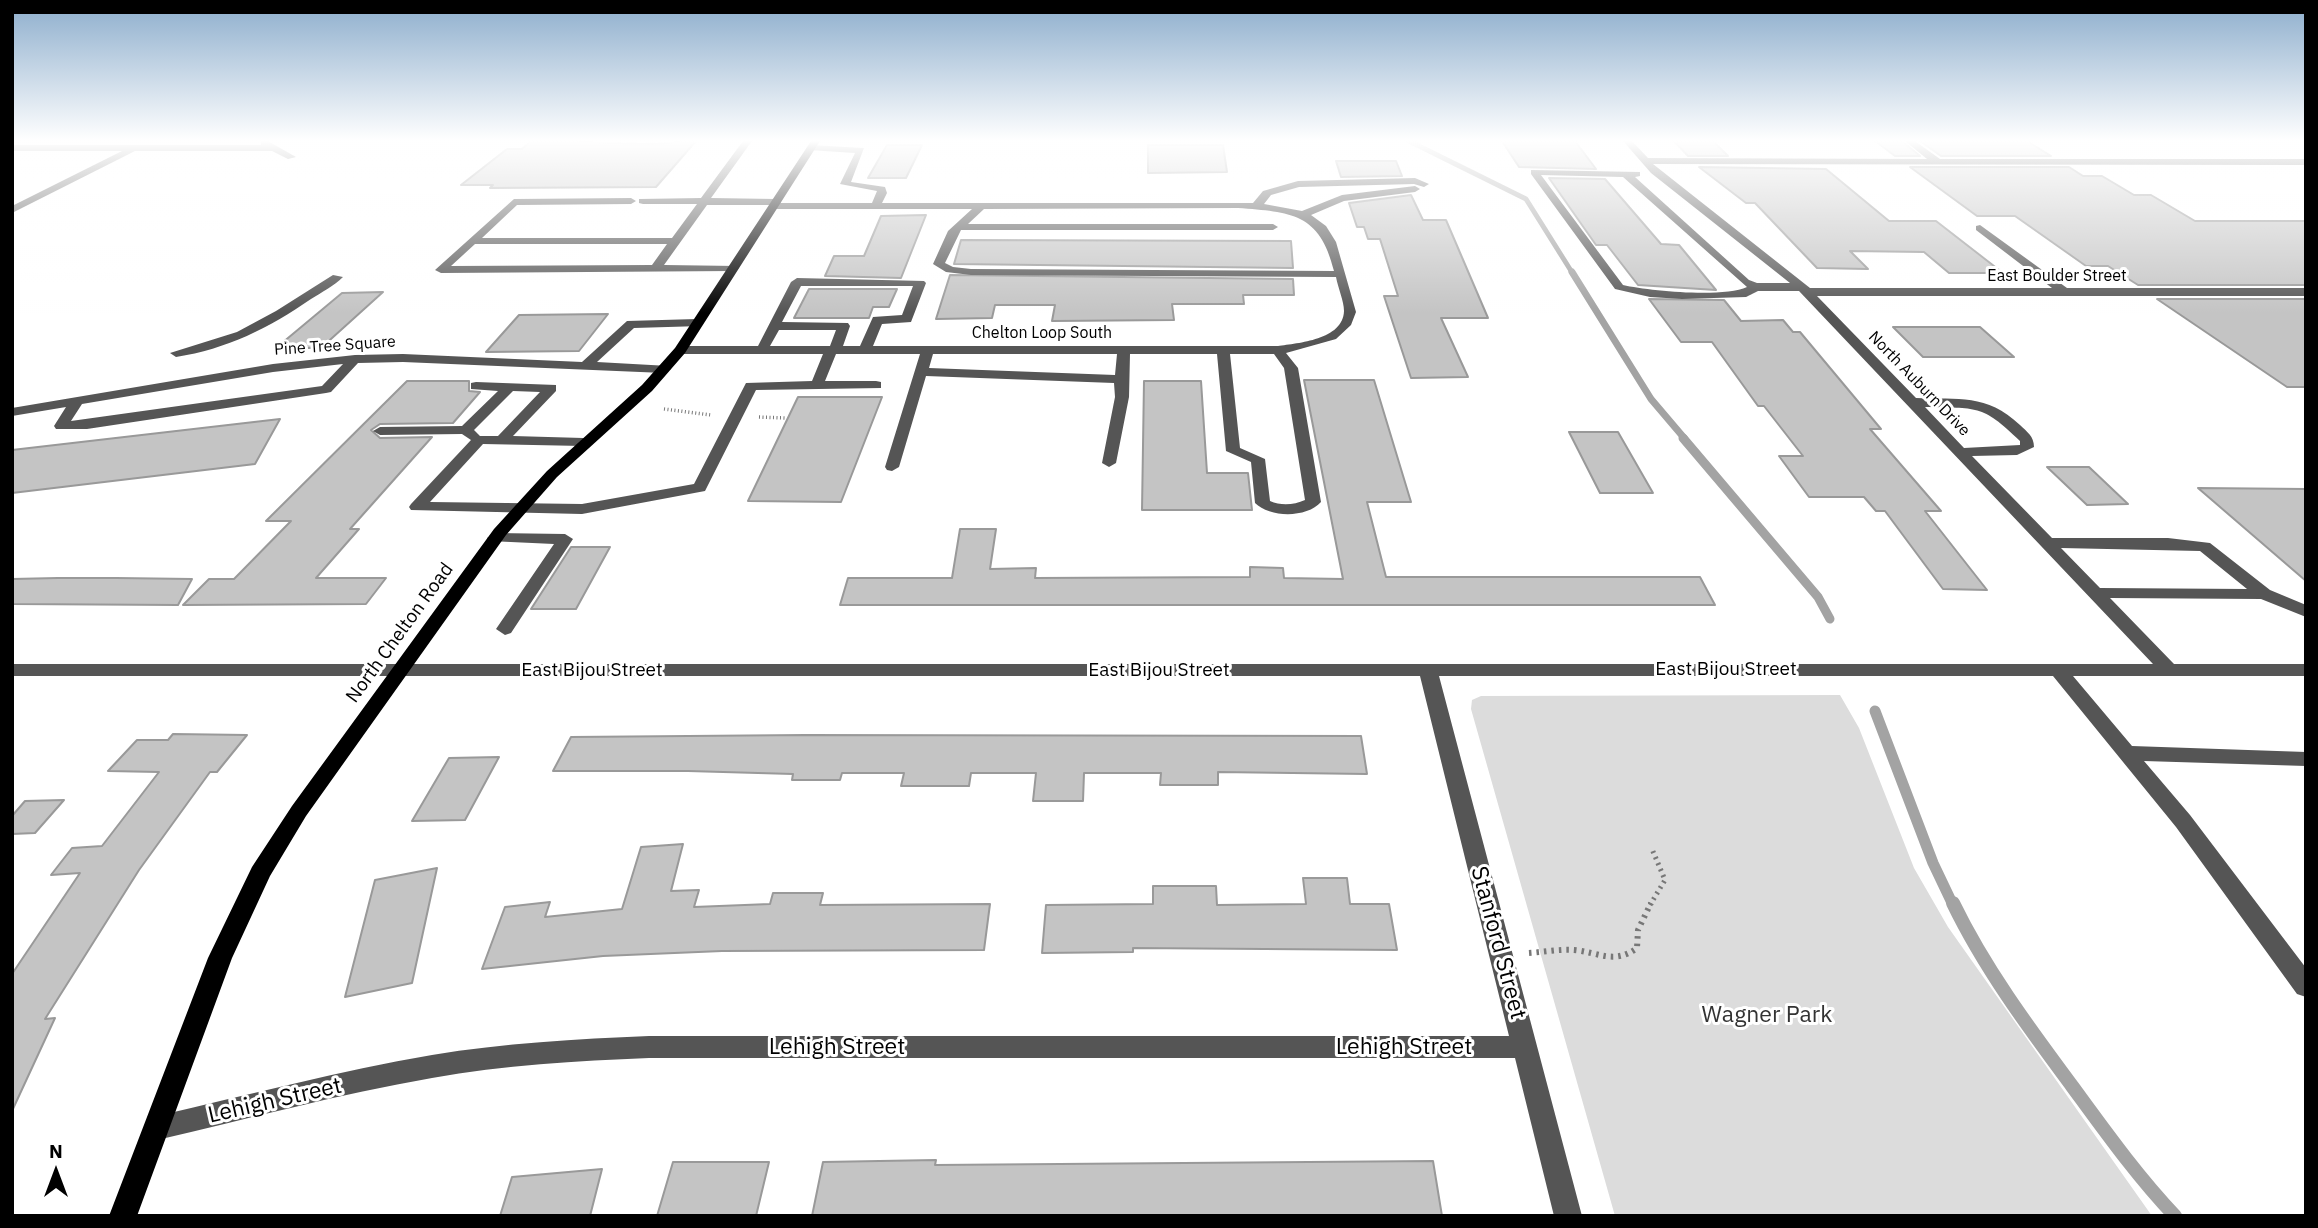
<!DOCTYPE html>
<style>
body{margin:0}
#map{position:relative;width:2318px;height:1228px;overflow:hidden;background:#fff;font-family:"IBM Plex Sans",sans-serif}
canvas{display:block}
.frame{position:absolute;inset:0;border:14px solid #000;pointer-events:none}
.north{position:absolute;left:21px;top:1137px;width:70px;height:70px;-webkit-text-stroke:5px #fff;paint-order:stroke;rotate:0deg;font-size:19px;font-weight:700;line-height:28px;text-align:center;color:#000}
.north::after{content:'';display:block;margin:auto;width:24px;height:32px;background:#000;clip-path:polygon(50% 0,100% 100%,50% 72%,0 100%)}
</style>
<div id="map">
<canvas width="2318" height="1228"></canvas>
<div class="frame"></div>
<div class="north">N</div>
</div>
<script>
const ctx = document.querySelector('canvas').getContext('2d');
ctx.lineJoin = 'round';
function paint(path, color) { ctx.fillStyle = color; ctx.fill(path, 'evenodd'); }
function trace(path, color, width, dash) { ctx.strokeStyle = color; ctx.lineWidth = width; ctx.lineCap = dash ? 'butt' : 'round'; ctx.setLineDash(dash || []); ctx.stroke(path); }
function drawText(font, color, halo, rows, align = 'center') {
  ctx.font = font + ' "IBM Plex Sans",sans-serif'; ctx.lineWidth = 6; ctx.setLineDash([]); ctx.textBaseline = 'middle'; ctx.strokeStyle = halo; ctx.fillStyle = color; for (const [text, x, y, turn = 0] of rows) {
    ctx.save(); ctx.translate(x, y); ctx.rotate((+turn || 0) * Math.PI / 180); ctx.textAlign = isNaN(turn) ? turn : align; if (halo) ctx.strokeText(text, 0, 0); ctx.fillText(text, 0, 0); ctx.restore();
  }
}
const green = new Path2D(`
 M1840,695L1859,728L1914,868L1948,927L2152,1216H1615L1471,709L1472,700L1481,696Z`);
const streamFar4 = new Path2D(`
 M1409,141L1526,199L1573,274`);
const streamFar3 = new Path2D(`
 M1572,272L1651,399L1685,439`);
const streamFar2 = new Path2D(`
 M1683,438L1818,597L1830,619`);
const streamFar1 = new Path2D(`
 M1875,711L1933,863L1953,905`);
const stream = new Path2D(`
 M1953,903C1985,969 2029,1028 2072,1086C2105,1131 2137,1176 2175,1216`);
const building = new Path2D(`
 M531,141L653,144L696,141L656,187L490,188L493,185H461L507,149H522Z
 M1502,141H1575L1596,169L1519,167Z
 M1674,141H1713L1728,156H1688Z
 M1875,141H1902L1920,156H1895Z
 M1920,141H2027L2051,156H1941Z
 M887,145H922L906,178H868Z
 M1148,145H1223L1227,172L1148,173Z
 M1336,161H1396L1402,176L1341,177Z
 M1699,167L1826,169L1889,221H1936L2003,273H1949L1924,252L1850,251L1868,269L1817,268L1755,203H1746Z
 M1910,167H2069L2083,176H2102L2134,195H2151L2195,221H2306V285H2138L2108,266H2086L2015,216H1977Z
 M1549,178L1605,179L1661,244L1679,245L1716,290L1638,285L1607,245H1596Z
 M1411,195L1423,220H1446L1488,318H1441L1468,377L1411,378L1384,296H1398L1380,239H1368L1364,227H1357L1349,203Z
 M926,215L901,278L825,276L834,256H864L881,216Z
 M961,240L1291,241L1293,268L954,264Z
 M950,275L1293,279L1294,295H1243L1244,304H1172L1174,320L1052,321L1055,305H995L992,318L936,319Z
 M809,289H897L889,307H873L869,318H794Z
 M383,292L321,348H276L342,293Z
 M1649,299L1724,300L1741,321L1783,320L1793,332H1800L1881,429H1870L1941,511H1925L1987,590L1943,589L1885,511H1876L1864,497H1809L1779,456H1803L1764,406H1758L1712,342H1681Z
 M2157,299H2306V387H2287Z
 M608,314L579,351L486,352L519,315Z
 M1893,327H1980L2014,357H1923Z
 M1304,380H1374L1411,502H1367L1386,577H1700L1715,605H840L848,578H952L960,529H996L990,569L1036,568L1035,578L1250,577V567L1283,568L1284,578L1343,579Z
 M407,381H469V391L480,392L453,423L380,424L371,430L380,438L432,437L350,529H359L316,578H386L366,604L183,605L209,579H234L291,521H266Z
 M1144,381H1201L1207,473H1248L1252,510H1142Z
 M798,397H882L841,502L748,501Z
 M280,419L255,464L12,493V450Z
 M1569,432H1618L1653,493H1600Z
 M2047,467H2089L2128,504L2087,505Z
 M2198,488L2306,489V581Z
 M571,547H610L576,609H531Z
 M58,578H116L192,579L178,605L12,604V579Z
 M173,734L247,735L217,772H210L139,870L45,1019L55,1018L12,1111V974L80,873L51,875L72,848L102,846L159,772L108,771L137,740H168Z
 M805,735L1361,736L1367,774L1218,772V785H1160L1161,773H1084L1083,801H1033L1036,773H971L969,786H901L904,773H842L840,780H792L793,774L688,771H553L571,737Z
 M499,757L465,820L412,821L449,758Z
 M64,800L35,833L12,834V816L25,801Z
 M683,844L671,891L699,890L694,907L770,904L773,893H823L820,905L990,904L984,950L722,951L603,956L482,969L505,907L550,902L545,917L622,909L641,847Z
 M437,868L412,983L345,997L375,880Z
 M1303,878H1347L1350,904H1389L1397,950L1133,948V952L1042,953L1046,905L1153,904V886H1216L1217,905L1306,904Z
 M936,1160L935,1165L1433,1161L1442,1216H812L823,1162Z
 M673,1162H769L756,1216H657Z
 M602,1169L590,1216H500L512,1177Z`);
const pathFar2 = new Path2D(`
 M664,409L711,415
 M759,417L785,418`);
const pathFar1 = new Path2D(`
 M1650,905L1665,880L1652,849`);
const path = new Path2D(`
 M1529,953C1544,952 1559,949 1574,950C1598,952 1614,965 1637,948L1638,930L1651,903`);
const minor = new Path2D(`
 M261,141H268L296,157L288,159L272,151H135L12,213V206L122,151H12V145H261Z
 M743,141H752L711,198L776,199L781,203H872L877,191L840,184L855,153L808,150V146L811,145L864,148L851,182L885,187L887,193L882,203H1253L1263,191L1298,181L1415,178L1429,184L1424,187L1414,184L1299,187L1271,195L1264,204L1302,211L1342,195L1415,186L1420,189L1415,192L1344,201L1311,215L1326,226L1336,242L1356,312L1351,325L1336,339L1286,353L1298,368L1321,502C1307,518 1270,518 1255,503L1251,462L1226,451L1217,354H1130L1129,397L1116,463L1109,467L1102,463L1115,397L1114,383L926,376L899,467L892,471L887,470L885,467L920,354H836L825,381H876L881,382V388L756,390L705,491L582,514L411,510L409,507L411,504L471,440L462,434L380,435L373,431L380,427L462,426L498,391L471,389V383L476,382L556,385V391L513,436L583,438L590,442L583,446L483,444L430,502L582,504L694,484L746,383L812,381L823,354H680L674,350L680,346H758L791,282L797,278L924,281L926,283L911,322L882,324L873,346H1278C1298,343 1343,340 1344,311C1344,301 1338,288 1336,277L971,275L946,272L933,264L948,231L972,209H773L769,205H707L664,265L737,266L739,268L733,271L441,273L435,270L514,199L631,198L636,201L631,204L517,205L482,238H672L697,204H643L639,203V199L701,198ZM1238,208C1291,212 1320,213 1334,271L971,269L953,267L945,263L961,230H1273L1278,227L1273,224H968L984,209ZM475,244H667L652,265L451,266ZM801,286H913L902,315L873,317L860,346H843L850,326L848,323L782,322ZM779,330H836L830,346H770ZM933,354H1117L1115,375L929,368ZM1230,354H1274L1284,368L1305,500C1294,505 1281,506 1270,501L1265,459L1240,448ZM513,391L540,392L498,436H480L474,430Z
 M1623,141H1632L1648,158L1927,159L1905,141H1915L1940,159H2306V165L1653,164L1810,288H2052L1976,230V226L1980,225L2067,288H2306V296H1817L1916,398C1959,400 1986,393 2020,425C2027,432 2034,436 2034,447L2017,455L1972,456L2052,538H2168L2210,543L2270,590L2306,605V617L2261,599L2110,598L2174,664H2306V676H2073L2132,746L2306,752V766L2144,761L2190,815L2306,968V997L2297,994L2176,827L2053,676H1439L1582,1216H1554L1515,1058H649C576,1061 504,1065 432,1078C339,1094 248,1119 157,1140L148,1137L144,1128L148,1119L157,1116C248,1095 339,1071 432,1055C504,1043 576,1039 649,1036H1509L1420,676H12V664H2153L1799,291H1758L1746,297L1682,299L1650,297L1615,289L1531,174V170L1640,172V176L1635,177L1749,280L1757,283H1790L1651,173ZM1541,175L1623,177L1747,287C1723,298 1649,291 1623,285ZM1925,407C1977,409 1981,403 2020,441V445L1964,448ZM2061,548L2200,551L2247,589L2100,588Z
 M333,275L343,277C334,286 322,292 311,299C269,328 227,349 176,357L170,353L237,332L276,311Z
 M697,319L703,323L701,326L634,328L597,362L669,366L671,369L664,373L403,362L358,363L331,392L326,393L87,429H56L54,426L66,407L12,416V408L273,364L355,355L403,354L582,362L627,321ZM343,364L322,386L71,421L82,404L273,372Z
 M495,533L565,534L573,539L511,633L505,635L496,629L554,544L489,541L487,538Z`);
const major = new Path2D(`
 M811,141H820L685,353L652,391L557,477L506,535L306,816L270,876L232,958L137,1216H109L208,958L252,867L292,806L494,529L547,471L642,385L675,348Z`);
const farStreetnames = [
 ["East Boulder Street",2057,276],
 ["Chelton Loop South",1042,333],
 ["Pine Tree Square",335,346,-4],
 ["North Auburn Drive",1919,384,46]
];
const streetNames = [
 ["North Chelton Road",400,633,-54],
 ["East Bijou Street",1726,670],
 ["East Bijou Street",592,671],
 ["East Bijou Street",1159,671]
];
const nearStreetnames = [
 ["Stanford Street",1498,943,75],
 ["Lehigh Street",837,1047],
 ["Lehigh Street",1404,1047],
 ["Lehigh Street",275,1101,-13]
];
const nearParknames = [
 ["Wagner Park",1767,1015]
];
paint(green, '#dcdcdc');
trace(streamFar4, '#a3a3a3', 5);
trace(streamFar3, '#a3a3a3', 7);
trace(streamFar2, '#a3a3a3', 9);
trace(streamFar1, '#a3a3a3', 11);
trace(stream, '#a3a3a3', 14);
paint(building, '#c4c4c4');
trace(building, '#999', 2);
trace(pathFar2, '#777', 3.5, [1, 2.5]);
trace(pathFar1, '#777', 5, [2, 4.5]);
trace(path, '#777', 6, [2.5, 5]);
paint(minor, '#555');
paint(major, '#000');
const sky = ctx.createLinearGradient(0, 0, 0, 313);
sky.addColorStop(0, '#8cadcc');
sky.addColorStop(0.45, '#fff');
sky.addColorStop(1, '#ffffff00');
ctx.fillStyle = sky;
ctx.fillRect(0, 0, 2318, 313);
drawText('16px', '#000', '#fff', farStreetnames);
drawText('19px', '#000', '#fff', streetNames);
drawText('23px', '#000', '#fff', nearStreetnames);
drawText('23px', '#333', '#fff', nearParknames);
</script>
